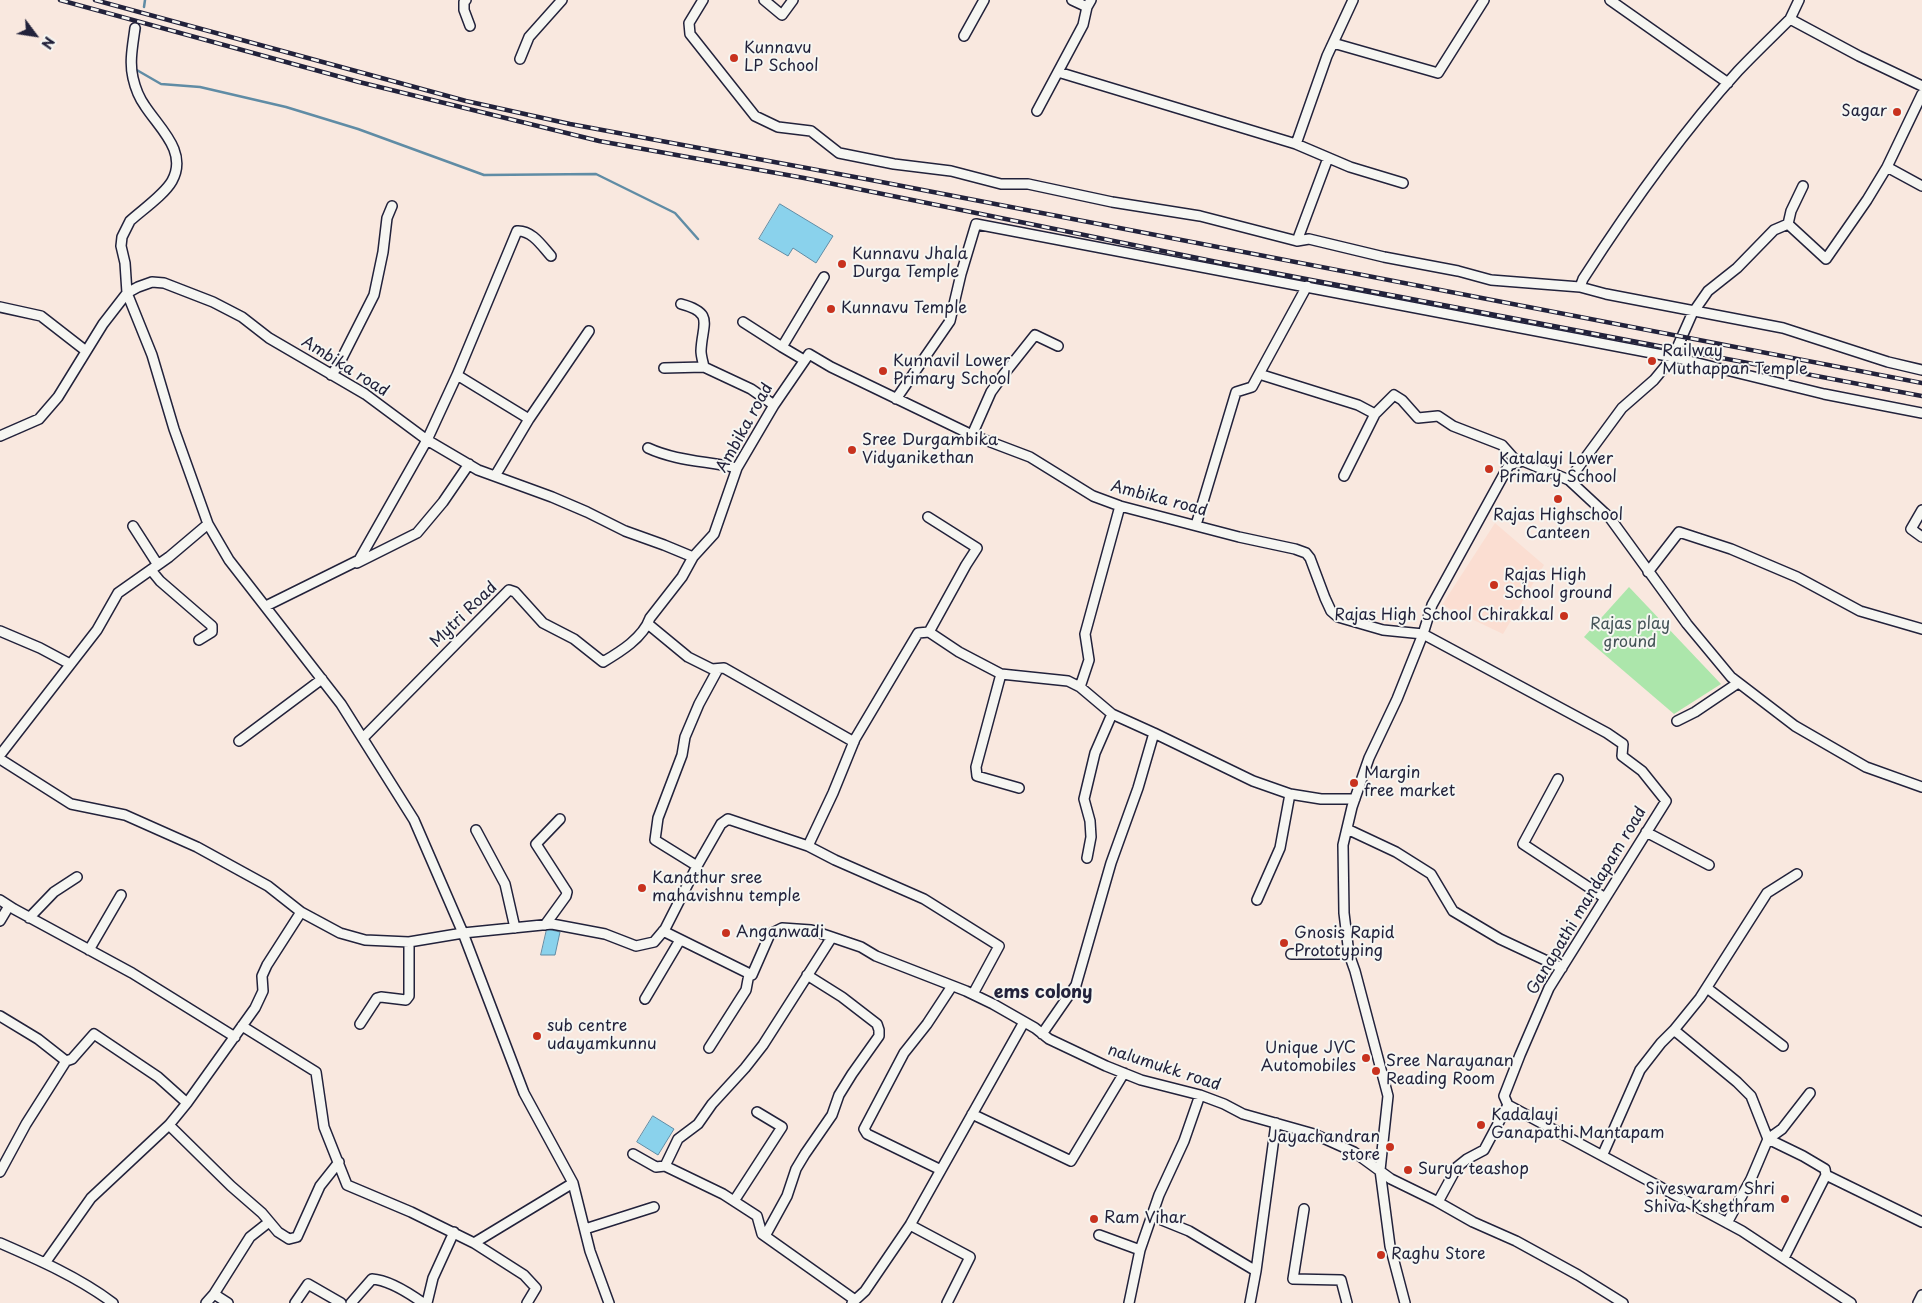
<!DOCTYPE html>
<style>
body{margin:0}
#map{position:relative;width:1922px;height:1303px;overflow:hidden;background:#f9e8df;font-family:"Playpen Sans",sans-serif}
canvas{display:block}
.north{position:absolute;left:10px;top:10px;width:50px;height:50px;-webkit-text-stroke:4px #f6f6f2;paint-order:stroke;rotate:121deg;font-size:14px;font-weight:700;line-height:20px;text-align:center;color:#22223b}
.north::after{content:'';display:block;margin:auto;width:18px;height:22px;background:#22223b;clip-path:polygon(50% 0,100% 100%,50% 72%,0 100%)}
</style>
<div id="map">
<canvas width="1922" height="1303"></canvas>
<div class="north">N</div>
</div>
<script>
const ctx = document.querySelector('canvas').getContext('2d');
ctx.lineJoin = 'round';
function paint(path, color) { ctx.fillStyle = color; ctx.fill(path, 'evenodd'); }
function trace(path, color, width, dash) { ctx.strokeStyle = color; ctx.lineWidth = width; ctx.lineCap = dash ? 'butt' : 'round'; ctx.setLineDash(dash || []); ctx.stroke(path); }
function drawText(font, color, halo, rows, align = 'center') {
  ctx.font = font + ' "Playpen Sans",sans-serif'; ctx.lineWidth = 4; ctx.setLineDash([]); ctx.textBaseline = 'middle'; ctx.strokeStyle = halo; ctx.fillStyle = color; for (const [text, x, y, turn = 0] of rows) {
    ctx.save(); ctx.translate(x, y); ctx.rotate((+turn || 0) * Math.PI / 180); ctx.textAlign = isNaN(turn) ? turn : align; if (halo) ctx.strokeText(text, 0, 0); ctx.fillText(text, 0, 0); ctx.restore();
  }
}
const built = new Path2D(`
 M1495,523L1544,565L1503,634L1442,605Z`);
const green = new Path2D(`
 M1629,587L1721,684L1674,714L1584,637Z`);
const water = new Path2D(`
 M780,204L833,236L816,263L793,248L788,256L759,239Z
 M547,929L560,932L555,955H541Z
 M653,1116L674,1129L658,1155L637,1142Z`);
const stream = new Path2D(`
 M144,7L145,0
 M138,36L140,28
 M135,69L161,84L200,87L286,107L358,129L484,175L596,174L675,213L698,239`);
const street = new Path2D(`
 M466,0L464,2V10L470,26
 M703,0L689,23L690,34L755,116L778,127L811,131L839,153L894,164L951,171L1001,184H1028L1112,202L1200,216L1297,241L1309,239L1384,257L1458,271L1491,280L1580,287L1606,294L1783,328L1888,362L1922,370
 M764,0L782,15L793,0
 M1072,0L1087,7
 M1610,0L1728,83
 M1799,0L1790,19L1859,56L1922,86
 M135,28C133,44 129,62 133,78C135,87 140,99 145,106C160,129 188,152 172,181C164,195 142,210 130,221L122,237L121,246L125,263L127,293L152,355L174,429L208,524L229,560L341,704L414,820L463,933L524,1093L573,1183
 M964,36L984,0
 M1333,43L1438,73L1484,0
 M520,59L529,37L562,0
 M1058,72L1296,144L1350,167L1403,183
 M1037,111L1083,25L1087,7L1091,0
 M1296,144L1327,56L1353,0
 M1887,167L1922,186
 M1788,224L1791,211L1803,186
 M1297,241L1328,158
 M1580,287L1583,279C1630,206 1680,135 1738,71C1755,53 1773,36 1790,19
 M681,304C715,313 702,324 701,351C701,356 703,362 704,367
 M0,307L41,316L86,351
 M743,322L782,347
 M804,360L782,347L824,277
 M664,368L704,367L751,389L774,405
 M1259,374L1307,286
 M331,375L338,366L374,295L383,252L387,218L392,206
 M457,375L529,419
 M896,399L950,321L961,274L976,224L1673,357L1824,394L1922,413
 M972,435L991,392L1004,374L1035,335L1058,346
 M0,436L39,419L58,397L103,324L127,293L138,287L152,282L164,283L213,302L242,317L269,338L365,394L427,440L478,470L552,497L587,512L625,531L664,545L693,557L714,534L737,468L774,405L809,354L831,367L972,435L1030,457L1093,496L1120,506L1239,537L1295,549L1306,553L1310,558L1325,598L1331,611L1338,617L1383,630L1423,634L1607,733L1623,744L1622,756L1642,771L1666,801L1549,988L1520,1055L1504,1096L1508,1105
 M648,448C676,461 707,461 737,468
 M495,476L529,419L589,331
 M1344,476L1375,414L1394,395L1402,400L1418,418L1438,416L1453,426L1502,445L1518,463
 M1569,480L1622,408L1654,380L1673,357L1692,314L1708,291L1737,268L1774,230L1788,224L1826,259L1867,200L1887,167L1922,94
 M1922,510L1911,529L1922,537
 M1196,525L1236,392L1252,387L1259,374L1358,405L1375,414
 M133,526L158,565
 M357,563L417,533L443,502L469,464
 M151,570L160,581L212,626V632L199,640
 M1648,572L1679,532L1731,549L1797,577L1860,611L1922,629
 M266,606L359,560L427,440L457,375L517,231C532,230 542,246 551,256
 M648,624L688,657L712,669L724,668L854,742
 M0,631L40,648L70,664
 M929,632L959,652L1001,674L1068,681L1080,687L1112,714L1154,733
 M1001,674L976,767L977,776L1019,788
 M1080,687L1089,660L1085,634L1120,506
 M1677,721L1695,712L1738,683
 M363,738L509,590L515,592L543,623L574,639L603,662C620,652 643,638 650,618L682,577L693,557
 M239,741L322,679
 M0,755L97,630L118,593L169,557L208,524
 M0,759L71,804L125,815L197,847L268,886L301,912L340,933L365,940L409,942L463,933L552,924L605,934L636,946L654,942L665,929L697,866L721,824L728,819L808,846L835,860L924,899L999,946L973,994
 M1558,779L1523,844L1605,898
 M1347,829L1396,852L1431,874L1453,911L1500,939L1562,968
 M476,830L505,884L515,928
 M1646,832L1709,865
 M808,846L833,793L855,739L918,633L929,632L966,565L977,548L928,517
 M1087,858L1091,837L1090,821L1084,799L1095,753L1112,714
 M697,866L655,840L658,818L682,755L685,737L699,704L718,669
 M0,900L14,909L132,973L235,1037
 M1257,900L1280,848L1290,794
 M29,918L54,892L77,877
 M0,921L9,906
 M545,925L566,896L567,892L536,844L560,819
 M663,931L752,975L770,934L782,928L811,930L861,947L876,956L966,991L993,1004L1035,1028L1049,1039L1106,1066L1141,1080L1200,1095L1224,1104L1243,1114L1314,1134L1354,1152L1391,1179L1436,1201L1473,1222L1516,1241L1578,1275L1623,1303
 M89,950L121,895
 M1291,954H1349
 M1707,988L1783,1046
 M645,999L680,940
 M0,1016L38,1039L66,1061L72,1059L94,1034L158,1077L187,1103
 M360,1024L377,998L381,997L406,1000L409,996V942
 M242,1026L316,1072L324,1127L347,1185L411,1212L474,1243L573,1183L590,1251L609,1303
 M1674,1030L1700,998L1767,893L1797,874
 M1042,1034L1076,985L1111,863L1138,788L1154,733L1253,781L1290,794L1321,799H1355
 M709,1048L746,990L749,974
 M972,1114L1071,1161L1124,1073
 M169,1125L231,1186L262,1213L278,1232L289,1239L297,1237L320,1186L339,1162
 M633,1154L656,1167L665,1166L723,1194L757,1216L762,1234L855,1300
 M1603,1154L1640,1070L1661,1043L1674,1030L1737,1082L1751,1096L1768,1139L1782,1129L1810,1093
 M665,1166L678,1139L698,1124L712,1104L745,1068L763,1045L832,937
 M941,1170L867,1134L864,1129L904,1053L927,1024L952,986
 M0,1172L26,1124L66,1061
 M1826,1175L1922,1222
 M734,1201L782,1127L757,1112
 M1438,1202L1457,1167L1467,1159L1484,1150L1508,1105L1742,1231L1851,1303
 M1304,1209L1293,1279L1341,1280L1347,1303
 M1152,1216L1189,1231L1256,1271L1276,1123
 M1727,1223L1751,1179L1768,1139L1803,1156L1825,1169L1826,1175L1784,1258
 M910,1225L970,1257L947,1303
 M585,1229L654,1207
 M1099,1235L1140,1250L1159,1195L1184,1141L1200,1095
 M765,1236L787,1196L796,1169L805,1154L832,1115L839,1095L852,1074L879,1036V1030L877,1024L842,997L807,975
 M0,1243C39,1260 78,1277 113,1303
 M474,1243L524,1275L536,1288L527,1303
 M45,1263L91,1198L169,1125L187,1103L255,1008L263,991L262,976L267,965L301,912
 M214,1294L250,1237L269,1222
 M206,1303L214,1294L228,1303
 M295,1303L308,1284L341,1303
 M351,1303L372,1279C389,1280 409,1293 423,1303
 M427,1303L433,1278L454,1232
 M852,1303L865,1291L910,1225L1024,1022
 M1129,1303L1140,1250
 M1250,1303L1256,1271
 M1405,1303L1390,1246L1380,1170L1388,1096L1355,971L1349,954L1344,913L1343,845L1352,807L1369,758L1397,699L1423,634L1432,605L1509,465L1523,461L1569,480L1610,518L1687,624L1731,677L1795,726L1866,767L1922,787
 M1918,1303L1922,1295`);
const rail = new Path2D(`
 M60,0L359,82L599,141L804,178L1222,263L1922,396
 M95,0L466,101L570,124L871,180L1922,383`);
const markers = [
 [734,58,5,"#c8321e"],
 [1897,112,5,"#c8321e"],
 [842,264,5,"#c8321e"],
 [831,309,5,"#c8321e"],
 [1652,361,5,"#c8321e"],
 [883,371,5,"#c8321e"],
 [852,450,5,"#c8321e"],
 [1489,469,5,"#c8321e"],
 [1558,499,5,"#c8321e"],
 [1494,585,5,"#c8321e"],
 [1564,616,5,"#c8321e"],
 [1354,783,5,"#c8321e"],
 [642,888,5,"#c8321e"],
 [726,933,5,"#c8321e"],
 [1284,943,5,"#c8321e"],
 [537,1036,5,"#c8321e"],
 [1366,1058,5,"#c8321e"],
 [1376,1071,5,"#c8321e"],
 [1481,1125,5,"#c8321e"],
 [1390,1147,5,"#c8321e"],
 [1408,1170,5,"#c8321e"],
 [1785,1199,5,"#c8321e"],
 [1094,1219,5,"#c8321e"],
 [1381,1255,5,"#c8321e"]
];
const poiNames = [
 ["Kunnavu",744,49],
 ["LP School",744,67],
 ["Sagar",1887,112,"right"],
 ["Kunnavu Jhala",852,255],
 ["Durga Temple",852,273],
 ["Kunnavu Temple",841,309],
 ["Railway",1662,352],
 ["Muthappan Temple",1662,370],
 ["Kunnavil Lower",893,362],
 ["Primary School",893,380],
 ["Sree Durgambika",862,441],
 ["Vidyanikethan",862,459],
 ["Katalayi Lower",1499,460],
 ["Primary School",1499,478],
 ["Rajas Highschool",1558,516,"center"],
 ["Canteen",1558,534,"center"],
 ["Rajas High",1504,576],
 ["School ground",1504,594],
 ["Rajas High School Chirakkal",1554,616,"right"],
 ["Margin",1364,774],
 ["free market",1364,792],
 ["Kanathur sree",652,879],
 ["mahavishnu temple",652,897],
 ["Anganwadi",736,933],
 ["Gnosis Rapid",1294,934],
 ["Prototyping",1294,952],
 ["sub centre",547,1027],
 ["udayamkunnu",547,1045],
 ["Unique JVC",1356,1049,"right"],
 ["Automobiles",1356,1067,"right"],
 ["Sree Narayanan",1386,1062],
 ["Reading Room",1386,1080],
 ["Kadalayi",1491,1116],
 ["Ganapathi Mantapam",1491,1134],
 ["Jayachandran",1380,1138,"right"],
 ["store",1380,1156,"right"],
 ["Surya teashop",1418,1170],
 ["Siveswaram Shri",1775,1190,"right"],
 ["Shiva Kshethram",1775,1208,"right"],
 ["Ram Vihar",1104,1219],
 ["Raghu Store",1391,1255]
];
const streetNames = [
 ["Ambika road",345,367,32],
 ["Ambika road",745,428,-61],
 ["Ambika road",1159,499,15],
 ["Mytri Road",464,615,-44],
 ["Ganapathi mandapam road",1587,901,-59],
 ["nalumukk road",1164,1068,18]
];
const parkNames = [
 ["Rajas play",1630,625],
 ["ground",1630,643]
];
const neighbourhoodNames = [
 ["ems colony",1043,993]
];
paint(built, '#fbded2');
paint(green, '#ace6ab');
paint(water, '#8ad2ec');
trace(water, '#608ca5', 1);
trace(stream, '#608ca5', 2.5);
trace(street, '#22223b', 12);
trace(street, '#f6f6f2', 9);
trace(rail, '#22223b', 4.5);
trace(rail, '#f6f6f2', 2.5, [8]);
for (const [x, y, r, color] of markers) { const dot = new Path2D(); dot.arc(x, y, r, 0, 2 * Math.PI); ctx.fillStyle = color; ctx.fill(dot); trace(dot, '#f6f6f2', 2); }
drawText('16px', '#22223b', '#f6f6f2', poiNames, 'left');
drawText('16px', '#22223b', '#f6f6f2', streetNames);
drawText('16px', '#445357', '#f6f6f2', parkNames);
drawText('bold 18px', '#22223b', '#f6f6f2', neighbourhoodNames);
</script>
